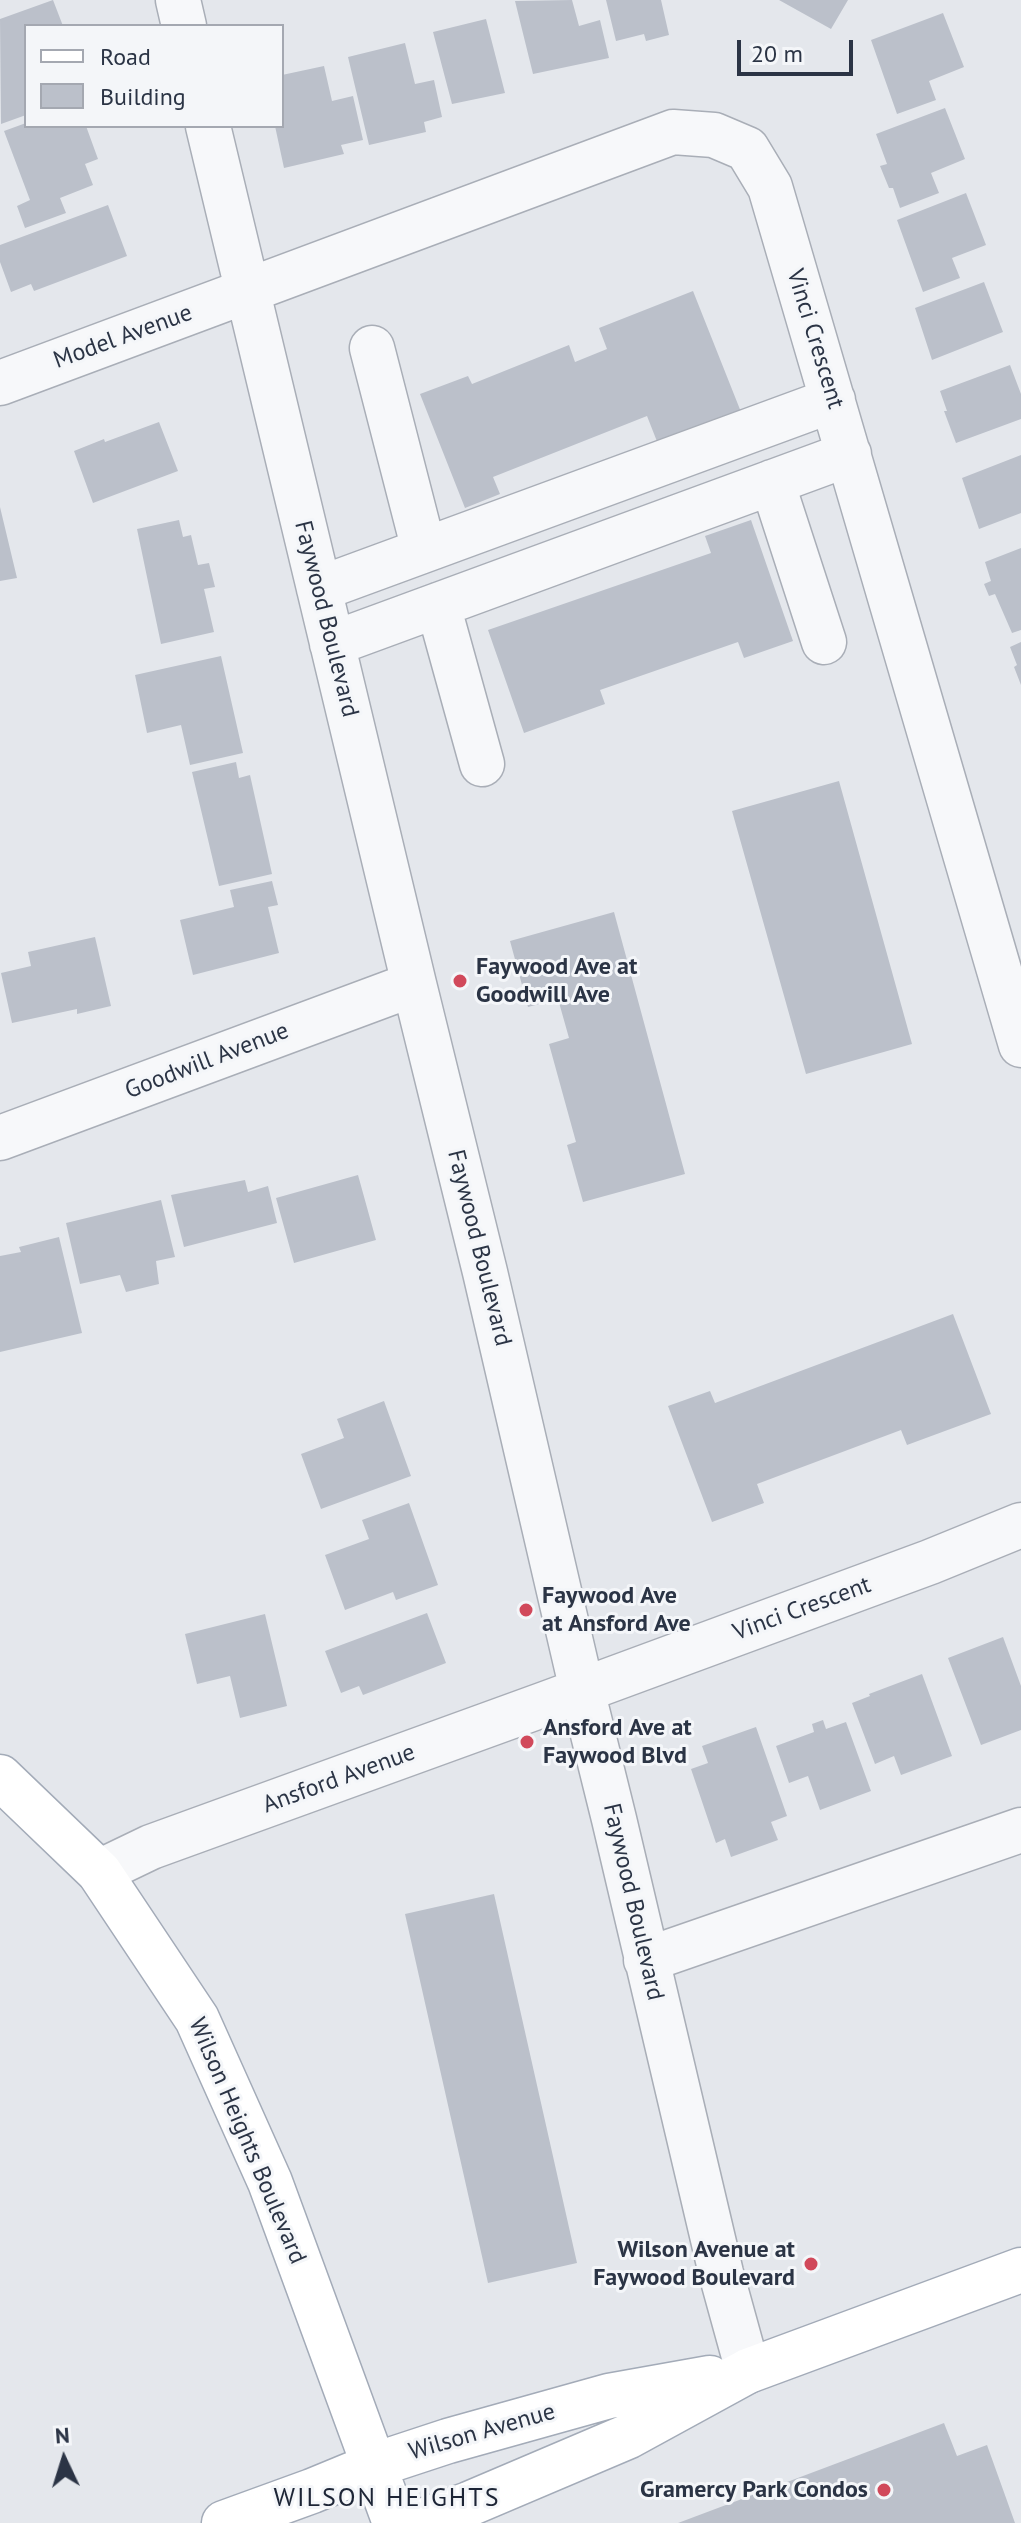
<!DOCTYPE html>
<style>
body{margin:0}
#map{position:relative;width:1021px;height:2523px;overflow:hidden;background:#e4e7ec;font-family:"PT Sans",sans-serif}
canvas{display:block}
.legend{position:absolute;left:24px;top:24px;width:260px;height:104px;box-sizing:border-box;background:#f4f6f9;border:2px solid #a4a8b1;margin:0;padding:10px 14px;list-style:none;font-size:24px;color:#2b3445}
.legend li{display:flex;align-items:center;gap:16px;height:40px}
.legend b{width:40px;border:2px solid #a4a8b1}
.north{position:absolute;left:24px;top:2419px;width:80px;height:80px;-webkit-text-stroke:6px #f4f6f9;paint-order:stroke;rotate:356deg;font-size:22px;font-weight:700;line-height:32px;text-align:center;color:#2b3445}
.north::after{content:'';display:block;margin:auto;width:28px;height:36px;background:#2b3445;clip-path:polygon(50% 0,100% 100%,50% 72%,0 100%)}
.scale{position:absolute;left:737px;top:40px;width:116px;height:36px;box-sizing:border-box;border:4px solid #2b3445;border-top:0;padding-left:10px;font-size:24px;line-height:28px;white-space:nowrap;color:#2b3445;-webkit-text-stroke:6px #f4f6f9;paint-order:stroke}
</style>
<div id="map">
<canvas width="1021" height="2523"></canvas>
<ul class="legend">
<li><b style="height:10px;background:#fff"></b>Road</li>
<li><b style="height:22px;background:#bbc0ca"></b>Building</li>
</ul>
<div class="north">N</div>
<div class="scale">20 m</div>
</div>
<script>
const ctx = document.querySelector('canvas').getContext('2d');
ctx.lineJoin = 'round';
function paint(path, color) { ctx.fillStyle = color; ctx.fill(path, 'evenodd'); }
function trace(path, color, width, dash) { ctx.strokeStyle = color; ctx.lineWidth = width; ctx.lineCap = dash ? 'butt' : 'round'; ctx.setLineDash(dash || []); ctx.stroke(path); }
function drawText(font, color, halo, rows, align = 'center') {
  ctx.font = font + ' "PT Sans",sans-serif'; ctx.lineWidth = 6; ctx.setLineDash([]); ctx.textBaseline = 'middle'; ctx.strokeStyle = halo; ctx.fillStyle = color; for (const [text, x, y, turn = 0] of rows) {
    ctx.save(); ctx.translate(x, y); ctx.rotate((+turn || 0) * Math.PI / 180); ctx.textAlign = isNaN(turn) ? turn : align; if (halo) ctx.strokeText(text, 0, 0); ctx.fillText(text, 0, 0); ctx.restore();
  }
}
const building = new Path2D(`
 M53,0L63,26H26V115L1,124L0,19Z
 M572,0L579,26L600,20L609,58L533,74L515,1Z
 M606,0H661L669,35L646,41L644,34L616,41Z
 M779,0H848L831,29Z
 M943,13L964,67L929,81L936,100L897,114L871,40Z
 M486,19L505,93L452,104L433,32Z
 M405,43L415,84L434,80L442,117L424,122L426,132L369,145L348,57Z
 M324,66L332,101L353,96L363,140L341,145L344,154L284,168L275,126H282V75Z
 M945,108L965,159L931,173L939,193L900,208L893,188H889L880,166L887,164L876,134Z
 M26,123V126H86L98,159L85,164L93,185L60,198L66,213L25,228L17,206L30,200L4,131Z
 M966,193L986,245L952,258L960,278L923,292L897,220Z
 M108,205L127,256L34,291L31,284L11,292L0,262V245Z
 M984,282L1003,332L932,360L915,308Z
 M693,291L741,412L658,444L647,416L493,477L500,494L465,508L420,394L468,376L472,384L569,345L575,362L607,349L599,328Z
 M1010,365L1021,394V419L956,443L944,411H947L940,391Z
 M159,422L178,471L93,503L74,451L104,439L105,442Z
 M1021,455V513L979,529L962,478Z
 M0,507L17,578L0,581Z
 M179,520L183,537L191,535L198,565L209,563L215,587L204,589L214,632L161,644L137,529Z
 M751,520L793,641L744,658L738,642L600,690L605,704L524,733L488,630L711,553L705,536Z
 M1021,548V630L1012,633L995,594L989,596L984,584L991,581L985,562Z
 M1021,642V685L1014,667L1017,665L1010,647Z
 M221,656L243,753L190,765L181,725L147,733L135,675Z
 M236,762L239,778L250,775L272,874L219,886L192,772Z
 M839,781L912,1044L806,1074L732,811Z
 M272,881L278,905L268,907L279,953L193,975L180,920L234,907L230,890Z
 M614,912L685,1174L583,1202L567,1145L576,1142L549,1044L569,1038L558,999L528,1007L510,941Z
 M95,937L111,1006L77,1014V1009L12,1023L1,973L31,966L28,952Z
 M358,1175L376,1240L294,1263L276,1198Z
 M245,1180L248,1192L268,1186L277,1223L184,1247L171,1195Z
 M161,1200L175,1257L156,1261L159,1284L126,1292L120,1275L80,1284L66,1223Z
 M59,1237L82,1333L0,1352V1256L21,1252L19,1247Z
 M953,1314L991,1414L907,1445L901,1430L757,1484L764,1503L712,1522L668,1406L710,1391L715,1403Z
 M384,1401L411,1476L321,1509L301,1454L344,1438L337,1419Z
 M409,1503L438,1585L396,1600L393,1592L345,1610L325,1555L369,1539L362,1520Z
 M427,1613L446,1663L363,1695L359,1686L341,1693L325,1651Z
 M265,1614L287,1706L240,1718L230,1676L197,1684L185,1634Z
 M1003,1637L1021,1686V1730L981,1745L948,1658Z
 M922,1674L952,1756L901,1775L894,1756L875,1764L852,1703L870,1696L869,1694Z
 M823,1720L826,1729L846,1722L871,1791L820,1810L808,1776L789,1783L776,1746L814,1732L812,1724Z
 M756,1727L787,1816L771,1822L778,1840L731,1857L725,1839L716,1843L691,1769L708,1763L702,1746Z
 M494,1894L577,2263L488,2283L405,1914Z
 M944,2423L957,2456L987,2445L1015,2523H678Z`);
const minor = new Path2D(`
 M178,0L184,26
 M208,126L414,984L485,1272L582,1690L614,1819L721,2273L748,2371
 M372,348L424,550
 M0,383L673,132L714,135L747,149L770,187L1021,1045
 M772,482L824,642
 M319,589L833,400
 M438,605L482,764
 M332,644L849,454
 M0,1138L414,984
 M99,1872L151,1847L545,1704L930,1562L1021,1525
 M646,1960L1021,1830`);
const major = new Path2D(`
 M0,1777L99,1872L197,2019L270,2182L395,2523
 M224,2523L312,2491L375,2465L448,2441L609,2396L710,2378
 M417,2523L469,2504L629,2436L748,2371L1021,2270`);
const markers = [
 [460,981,8,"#d1495b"],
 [526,1610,8,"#d1495b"],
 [527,1742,8,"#d1495b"],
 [811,2264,8,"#d1495b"],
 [884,2490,8,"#d1495b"]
];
const streetNames = [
 ["Model Avenue",123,337,-20],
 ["Vinci Crescent",815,339,73],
 ["Faywood Boulevard",326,619,76],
 ["Goodwill Avenue",207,1061,-21],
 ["Faywood Boulevard",479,1248,76],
 ["Vinci Crescent",802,1609,-20],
 ["Ansford Avenue",339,1779,-20],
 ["Faywood Boulevard",633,1902,77],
 ["Wilson Heights Boulevard",247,2141,67],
 ["Wilson Avenue",482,2432,-16]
];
const poiNames = [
 ["Faywood Ave at",476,967],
 ["Goodwill Ave",476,995],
 ["Faywood Ave",542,1596],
 ["at Ansford Ave",542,1624],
 ["Ansford Ave at",543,1728],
 ["Faywood Blvd",543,1756],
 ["Wilson Avenue at",795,2250,"right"],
 ["Faywood Boulevard",795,2278,"right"],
 ["Gramercy Park Condos",868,2490,"right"]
];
const neighbourhoodNames = [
 ["WILSON HEIGHTS",387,2499]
];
paint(building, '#bbc0ca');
trace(minor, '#a9aeb7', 47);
trace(major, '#a3abb8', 47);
trace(minor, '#f7f8fa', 44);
trace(major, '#fff', 44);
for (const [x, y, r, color] of markers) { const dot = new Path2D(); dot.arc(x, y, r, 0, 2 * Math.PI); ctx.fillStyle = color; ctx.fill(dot); trace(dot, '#f4f6f9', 3); }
drawText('24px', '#2b3445', '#f4f6f9', streetNames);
drawText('bold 24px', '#2b3445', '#f4f6f9', poiNames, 'left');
ctx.letterSpacing = '2px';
drawText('26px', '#1d2536', '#f4f6f9', neighbourhoodNames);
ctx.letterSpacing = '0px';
</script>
